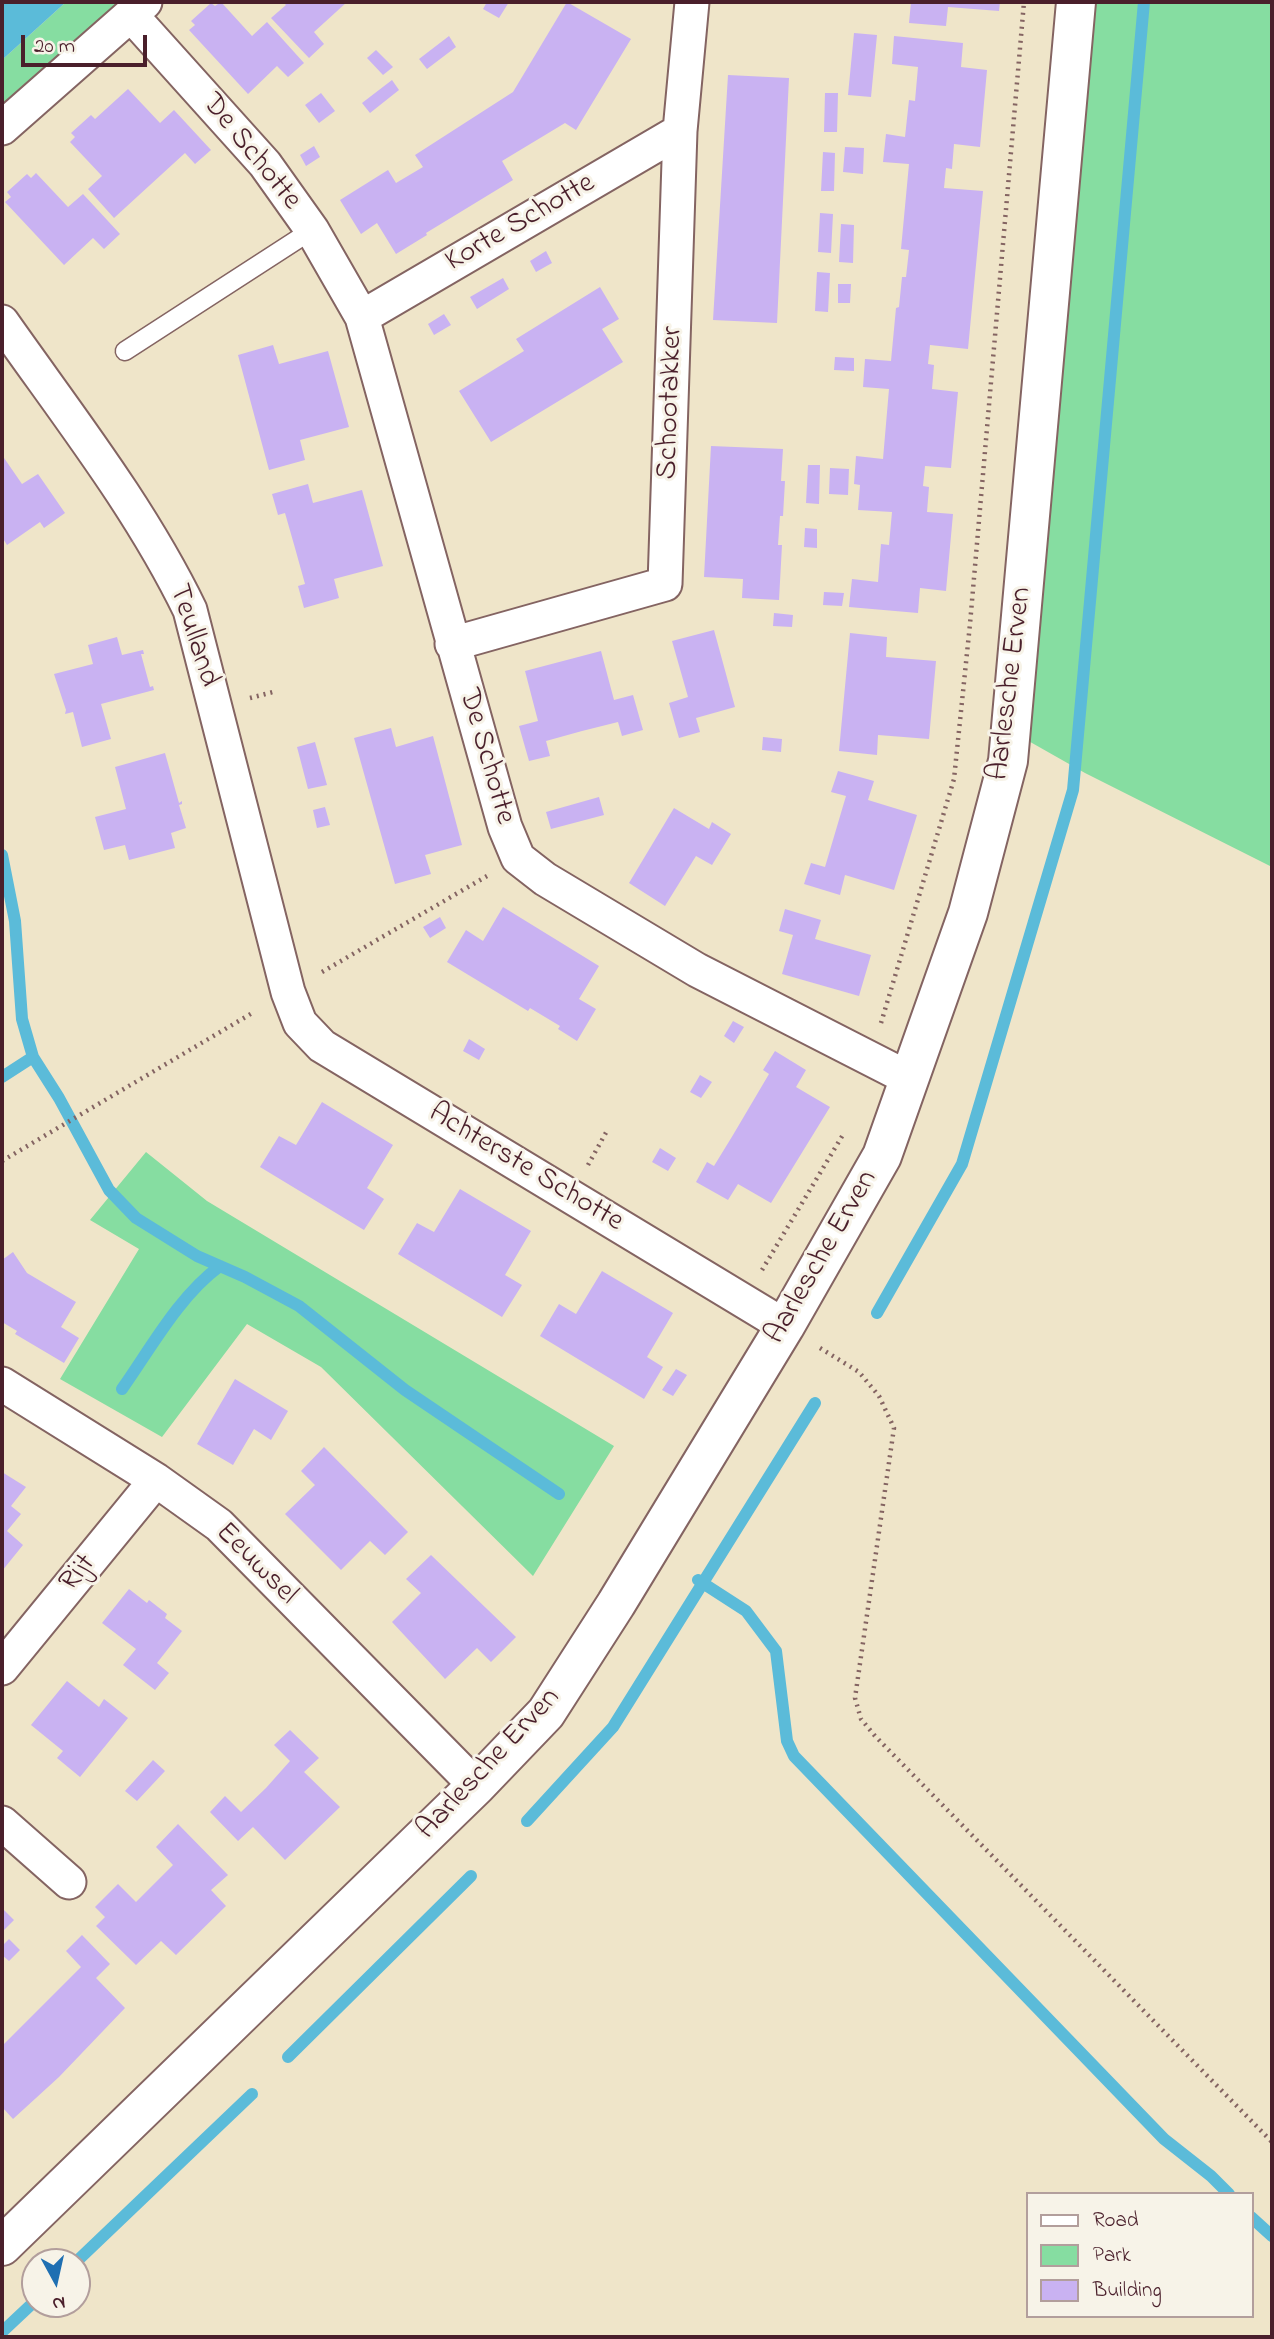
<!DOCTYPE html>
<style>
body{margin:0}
#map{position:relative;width:1274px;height:2339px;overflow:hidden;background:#efe5c9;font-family:"Indie Flower",sans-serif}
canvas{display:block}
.frame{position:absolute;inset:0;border:4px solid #4a1f2b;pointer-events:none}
.legend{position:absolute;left:1026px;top:2192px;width:228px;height:126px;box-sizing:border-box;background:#f7f3e8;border:2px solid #b29e9c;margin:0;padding:9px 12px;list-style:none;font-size:21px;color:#4a1f2b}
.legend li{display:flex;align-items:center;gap:14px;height:35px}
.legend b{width:35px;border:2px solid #b29e9c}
.north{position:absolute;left:21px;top:2248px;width:70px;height:70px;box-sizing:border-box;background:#f7f3e8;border:2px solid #b29e9c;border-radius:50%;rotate:172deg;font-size:19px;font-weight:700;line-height:28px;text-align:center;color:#4a1f2b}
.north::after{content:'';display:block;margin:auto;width:24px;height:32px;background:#1f6fb2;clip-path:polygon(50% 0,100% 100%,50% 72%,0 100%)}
.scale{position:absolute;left:21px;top:35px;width:126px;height:32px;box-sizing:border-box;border:4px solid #4a1f2b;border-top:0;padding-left:9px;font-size:21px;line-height:24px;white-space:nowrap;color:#4a1f2b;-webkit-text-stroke:5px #f7f3e8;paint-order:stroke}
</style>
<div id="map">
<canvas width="1274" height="2339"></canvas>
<div class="frame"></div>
<ul class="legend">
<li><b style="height:9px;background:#fff"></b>Road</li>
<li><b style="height:19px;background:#86dda1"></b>Park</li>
<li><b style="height:19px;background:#c9b2f2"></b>Building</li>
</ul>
<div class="north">N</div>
<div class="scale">20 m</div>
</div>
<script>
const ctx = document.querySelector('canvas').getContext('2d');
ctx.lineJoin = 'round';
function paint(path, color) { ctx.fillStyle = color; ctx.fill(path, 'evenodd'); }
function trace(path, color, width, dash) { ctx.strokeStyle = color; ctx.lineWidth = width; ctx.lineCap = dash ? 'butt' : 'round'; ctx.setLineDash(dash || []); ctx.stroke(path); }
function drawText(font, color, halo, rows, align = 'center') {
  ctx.font = font + ' "Indie Flower",sans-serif'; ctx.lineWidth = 6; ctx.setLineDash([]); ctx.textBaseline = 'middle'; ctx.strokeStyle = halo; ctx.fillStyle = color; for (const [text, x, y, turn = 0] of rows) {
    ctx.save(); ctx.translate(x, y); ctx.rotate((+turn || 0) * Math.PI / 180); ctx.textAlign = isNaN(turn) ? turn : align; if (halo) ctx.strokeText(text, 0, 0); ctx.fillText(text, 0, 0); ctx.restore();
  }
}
const green = new Path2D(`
 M66,2H121L2,111V60Z
 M1095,2H1272V867L1085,773L1025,739L1040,631Z
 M146,1152L207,1201L614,1446L533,1576L321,1367L247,1324L162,1437L60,1379L139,1249L90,1220Z`);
const water = new Path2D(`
 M2,2H66L2,60Z`);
const stream = new Path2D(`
 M2,855L15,921L22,1019L33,1057L59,1098L109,1190L136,1218L197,1256L245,1277L299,1306L405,1390L559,1494
 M2,1077L33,1057
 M877,1313L962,1164L1073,790L1144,2
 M122,1389C151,1348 179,1296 220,1266
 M698,1580L746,1611L776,1651L787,1741L794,1756L1164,2139L1211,2176L1229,2194
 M527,1821L613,1727L815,1403
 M288,2057L471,1876
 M1251,2217L1272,2236
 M76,2262L252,2094
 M2,2332L35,2301`);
const building = new Path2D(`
 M221,2L252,36L267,22L304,63L288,77L277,66L248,94L189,30L195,25L191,21L211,3L215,6Z
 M283,2H347L314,32L324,44L309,58L271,18L286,5Z
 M487,2H509L499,18L483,9Z
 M567,2L631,39L576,130L565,123L502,161L513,180L426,233L427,235L396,254L377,223L361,234L340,200L388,170L396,183L423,167L415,155L513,92Z
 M911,2H1000L999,11L948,7L946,26L909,23Z
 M854,33L877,35L871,97L848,95Z
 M449,36L456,47L427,69L419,59Z
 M894,36L963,43L961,67L987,70L980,147L954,144L952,169L946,168L944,188L983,191L968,349L930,345L928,364L934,365L932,389L958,392L951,468L925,466L923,486L929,487L927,512L953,514L946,591L920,588L918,613L849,607L852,579L878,582L881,544L889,545L892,512L858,510L860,485L854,484L856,456L883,459L889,389L863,387L865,359L891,361L896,308L899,307L902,277H906L909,250L901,249L909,164L883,162L886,134L905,137L909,100L915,101L918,67L892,64Z
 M376,50L393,67L383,75L367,58Z
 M728,75L789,78L777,323L713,320Z
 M392,80L399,90L370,113L362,103Z
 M128,89L160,123L174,110L211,150L195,164L185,153L114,218L88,189L102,176L70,142L75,137L71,133L91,115L95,119Z
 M321,93L335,111L319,123L305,105Z
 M825,93H838L837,132H824Z
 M314,146L320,157L306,166L300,155Z
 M845,147L864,148L863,174L843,172Z
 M823,152L835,153L834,191H821Z
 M36,173L68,207L83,194L120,234L104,249L93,238L64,265L5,202L11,197L7,192L27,174L31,178Z
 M820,213L833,214L831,253L818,252Z
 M841,224L854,225L853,263L839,262Z
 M546,251L552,263L536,272L530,261Z
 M817,272L830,273L828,312L815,311Z
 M503,278L509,289L477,309L470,297Z
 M838,284H851L850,303H838Z
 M600,287L619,319L602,329L623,362L491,442L459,391L524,351L516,339Z
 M444,314L451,325L434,335L428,324Z
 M273,345L279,364L328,351L349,427L300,440L305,460L269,470L238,355Z
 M835,357L854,358V371L834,370Z
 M711,446L783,449L781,481H785L783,516H780L778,545H782L779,600L742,598L743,579L704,577Z
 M2,455L22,484L38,474L65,513L44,528L40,522L7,545L2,537Z
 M808,465H820L819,504L806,503Z
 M830,468L849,469L848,495L829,494Z
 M308,484L313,503L362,490L383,566L334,579L339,598L304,608L298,586L305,584L295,548L285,513L278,515L272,494Z
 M805,528L817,529V548L804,547Z
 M824,592L844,593L842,606L823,605Z
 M774,613L793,615L792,627L773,626Z
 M714,630L735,707L696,718L700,732L679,738L669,703L688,697L672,641Z
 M850,633L887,637L886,657L936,661L929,739L878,735L877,755L839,751Z
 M117,637L122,655L143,650L144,654H141L150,687L153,686L154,690L101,704L111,739L82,747L73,712L65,714L66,710L54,674L93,664L88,645Z
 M601,651L614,700L633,695L643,730L622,736L618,722L582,731L546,741L550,756L529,761L519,726L538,721L525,671Z
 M391,728L396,747L433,736L462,845L425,855L431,874L395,884L354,738Z
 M763,737L782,739L781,752L762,750Z
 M315,742L327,785L308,789L297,747Z
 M165,753L179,803L182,801V804L179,805L186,828L171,833L175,848L129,860L125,845L104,850L95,817L126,809L115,767Z
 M838,771L874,781L868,800L917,815L894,890L845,875L840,895L804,884L811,863L825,867L846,796L831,792Z
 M599,797L604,815L551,829L546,812Z
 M325,807L330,825L317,828L313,810Z
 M674,808L709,829L712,822L731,834L712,865L696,856L665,906L629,883Z
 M503,907L599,966L579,999L596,1009L577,1041L558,1029L560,1026L530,1008L528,1011L447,962L466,930L483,941Z
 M785,909L821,920L815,939L871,955L859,996L782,974L793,935L779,931Z
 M440,917L446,928L430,938L423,927Z
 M733,1021L744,1027L734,1043L724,1036Z
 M469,1039L485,1049L479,1060L463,1051Z
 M775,1051L806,1070L796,1087L830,1107L771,1203L738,1184L728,1200L696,1182L707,1162L714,1166L733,1135L769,1074L763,1070Z
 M700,1075L712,1082L701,1098L690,1092Z
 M322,1102L393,1145L367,1188L384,1199L364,1230L260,1167L279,1136L296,1145Z
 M660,1148L676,1158L668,1171L652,1162Z
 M460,1189L531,1231L505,1275L522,1285L502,1317L398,1254L417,1223L434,1232Z
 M13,1252L27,1273L76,1302L61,1327L79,1338L64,1363L15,1334L17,1331L2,1322V1260Z
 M602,1271L673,1313L647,1357L663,1367L644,1399L540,1336L559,1304L576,1314Z
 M676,1369L687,1375L673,1396L662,1390Z
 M235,1379L288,1411L271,1440L254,1429L233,1465L197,1444Z
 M324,1447L408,1532L385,1555L370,1541L341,1570L285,1514L315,1485L301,1471Z
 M2,1472L26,1487L11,1506L21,1514L7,1531L23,1545L2,1571Z
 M431,1555L516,1637L491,1662L477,1648L445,1679L392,1622L421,1593L406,1579Z
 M129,1589L147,1603L149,1600L167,1614L165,1618L182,1631L157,1663L169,1673L155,1690L123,1665L136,1649L102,1623Z
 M67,1681L99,1707L104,1699L128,1718L80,1777L57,1758L63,1751L31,1725Z
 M290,1730L319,1758L304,1772L340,1807L285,1860L253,1827L238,1841L210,1812L225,1796L241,1812L266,1788L290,1761L274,1745Z
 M153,1760L165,1771L137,1801L125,1791Z
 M178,1824L228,1875L211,1890L226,1906L176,1955L161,1941L136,1965L96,1926L105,1917L95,1907L118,1884L136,1902L173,1865L156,1847Z
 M2,1908L14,1920L2,1932Z
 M82,1935L110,1964L96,1978L125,2008L59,2077L13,2119L2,2107V2046L81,1967L66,1951Z
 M9,1939L20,1950L9,1961L2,1955V1946Z`);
const path = new Path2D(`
 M250,698L273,692
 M322,972L487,876
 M881,1023L954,779L970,624L1024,2
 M2,1161L254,1012
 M588,1165L608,1129
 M762,1270L844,1133
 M820,1348L859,1372L879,1396L894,1428L855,1698L861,1719L875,1736L1272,2142`);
const lane = new Path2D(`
 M125,351L312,230`);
const street = new Path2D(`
 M131,15L265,164L312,230L362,317L505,827L518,858L545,879L697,970L910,1079
 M2,128L145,2
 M362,317L680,131
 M2,322C68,416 140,507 190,610L288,992L300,1023L322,1046L785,1326
 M452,644L665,584L680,131L692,2
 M2,1384L156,1480L219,1525L476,1786
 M2,1668L156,1480
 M2,1823L69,1882`);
const secondary = new Path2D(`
 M2,2246L476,1786L546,1713L616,1604L785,1326L882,1156L968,913L1008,761L1076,2`);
const streetNames = [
 ["De Schotte",250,153,51],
 ["Korte Schotte",521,224,-30],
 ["Schootakker",672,403,-88],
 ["Teulland",192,636,72],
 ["Aarlesche Erven",1012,684,-83],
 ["De Schotte",485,757,74],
 ["Achterste Schotte",525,1169,31],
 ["Aarlesche Erven",823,1258,-60],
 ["Eeuwsel",255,1565,45],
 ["Rijt",79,1574,-51],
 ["Aarlesche Erven",490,1765,-47]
];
paint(green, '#86dda1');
paint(water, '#5bbbd9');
trace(stream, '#5bbbd9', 12);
paint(building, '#c9b2f2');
trace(lane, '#846462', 21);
trace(street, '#846462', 37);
trace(secondary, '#846462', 42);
trace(path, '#846462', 4.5, [2, 5]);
trace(lane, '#fff', 18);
trace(street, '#fff', 33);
trace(secondary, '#fff', 38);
drawText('30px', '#4a1f2b', '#f7f3e8', streetNames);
</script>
